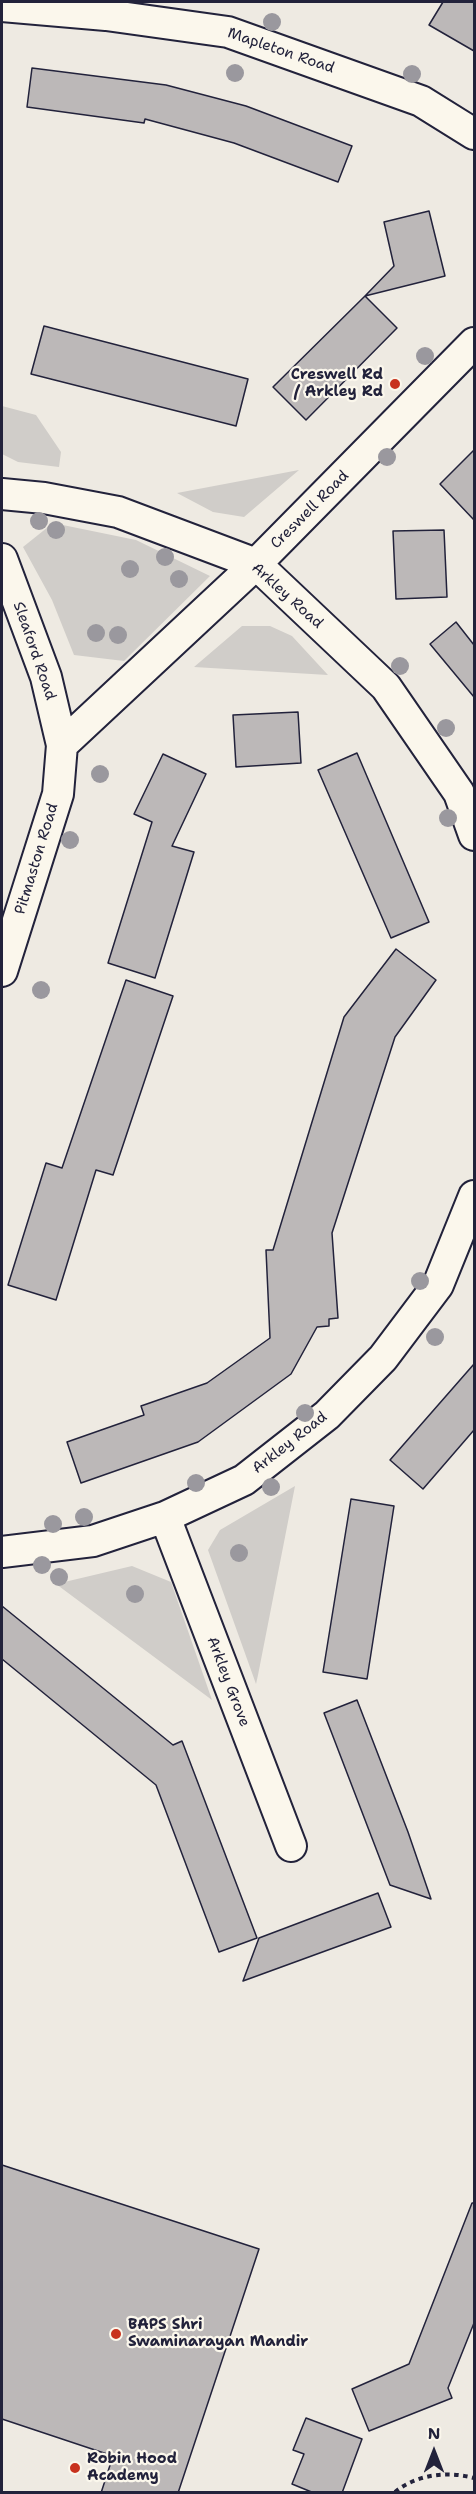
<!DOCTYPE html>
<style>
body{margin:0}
#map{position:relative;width:476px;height:2494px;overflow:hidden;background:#eeeae2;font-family:"Shantell Sans",sans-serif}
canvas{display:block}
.frame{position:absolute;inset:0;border:3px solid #22223b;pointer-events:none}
.north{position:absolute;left:404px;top:2422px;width:60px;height:60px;-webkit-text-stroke:4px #fbf7ec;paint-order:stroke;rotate:0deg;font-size:16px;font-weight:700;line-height:24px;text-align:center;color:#22223b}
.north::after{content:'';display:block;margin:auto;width:21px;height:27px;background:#22223b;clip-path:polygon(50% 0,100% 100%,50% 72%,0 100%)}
</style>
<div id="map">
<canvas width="476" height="2494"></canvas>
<div class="frame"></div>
<div class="north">N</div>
</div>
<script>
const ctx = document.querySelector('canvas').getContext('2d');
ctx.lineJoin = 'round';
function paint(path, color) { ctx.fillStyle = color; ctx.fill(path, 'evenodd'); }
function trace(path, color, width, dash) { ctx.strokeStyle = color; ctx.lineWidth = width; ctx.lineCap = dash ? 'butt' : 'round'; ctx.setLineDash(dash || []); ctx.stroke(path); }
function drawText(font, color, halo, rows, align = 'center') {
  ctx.font = font + ' "Shantell Sans",sans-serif'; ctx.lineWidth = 4.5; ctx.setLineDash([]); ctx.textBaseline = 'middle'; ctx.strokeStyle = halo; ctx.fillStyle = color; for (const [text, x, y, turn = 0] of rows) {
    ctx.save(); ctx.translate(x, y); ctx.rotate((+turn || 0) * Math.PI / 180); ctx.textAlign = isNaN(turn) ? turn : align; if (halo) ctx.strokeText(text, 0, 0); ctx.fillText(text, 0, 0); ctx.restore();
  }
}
const green = new Path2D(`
 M2,406L36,415L61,452L59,467L18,462L2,454Z
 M299,470L244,517L213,512L177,493Z
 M53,523L136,540L210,576L124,661L74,655L52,600L23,547Z
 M242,626H270L292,636L328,675L194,667Z
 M295,1486L258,1675L256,1684L208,1550L220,1530Z
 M132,1566L171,1582L212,1700L56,1584Z`);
const building = new Path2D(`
 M443,2H474V51L429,25Z
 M32,68L166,85L246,106L352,146L338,182L234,143L145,119L144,123L27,107Z
 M429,211L445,276L365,296L394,266L384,222Z
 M365,296L397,328L306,420L273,387Z
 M44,326L248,379L236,426L31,374Z
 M474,450V520L440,484Z
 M444,530L447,597L396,599L393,531Z
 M456,622L474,645V697L430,644Z
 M298,712L301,763L236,767L233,715Z
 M357,753L429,922L391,938L318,770Z
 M163,754L206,774L172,846L194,852L155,978L108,963L152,822L134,814Z
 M396,949L436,980L395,1037L332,1233L338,1318L329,1319V1326L317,1327L291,1374L198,1442L81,1483L67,1442L144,1415L141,1406L207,1383L270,1338L266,1250H273L344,1017Z
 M126,980L173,996L113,1175L96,1170L56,1300L8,1285L46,1163L62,1168Z
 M474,1364V1430L423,1489L390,1460Z
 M351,1499L394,1506L367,1679L323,1672Z
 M2,1606L173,1745L182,1741L257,1938L219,1952L156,1785L2,1659Z
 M357,1700L408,1832L431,1899L390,1885L324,1713Z
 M378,1893L391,1927L243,1981L259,1938Z
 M2,2165L259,2249L178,2493H101L113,2456L2,2419Z
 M472,2203H474V2323L448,2388L452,2398L369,2431L352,2389L409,2364Z
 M306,2418L362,2439L342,2493H314L292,2484L304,2454L293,2450Z`);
const path = new Path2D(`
 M395,2492C417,2474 448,2471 474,2478`);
const street = new Path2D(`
 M2,6L106,15L228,32L421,101L474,134
 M2,494L44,498L118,512L256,564L386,687L459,793L474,835
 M2,559L46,677L62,745L58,794L2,971
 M62,745L256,564L474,343
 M165,1517L291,1846
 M2,1552L93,1541L165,1517L244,1480L327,1415L383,1358L438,1285L474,1196`);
const trees = [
 [272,22],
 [235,73],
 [412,74],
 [425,356],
 [387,457],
 [39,521],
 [56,530],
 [165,557],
 [130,569],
 [179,579],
 [96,633],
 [118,635],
 [400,666],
 [446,728],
 [100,774],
 [448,818],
 [70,840],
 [41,990],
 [420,1281],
 [435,1337],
 [305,1413],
 [196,1483],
 [271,1487],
 [84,1517],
 [53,1524],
 [239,1553],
 [42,1565],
 [59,1577],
 [135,1594]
];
const markers = [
 [395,384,6,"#c8321e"],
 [116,2334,6,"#c8321e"],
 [75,2468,6,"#c8321e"]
];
const streetNames = [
 ["Mapleton Road",281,51,19],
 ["Creswell Road",310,510,-45],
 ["Arkley Road",287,596,42],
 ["Sleaford Road",34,651,71],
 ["Pitmaston Road",37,859,-73],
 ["Arkley Road",290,1443,-38],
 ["Arkley Grove",228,1682,69]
];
const poiNames = [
 ["Creswell Rd",383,375,"right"],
 ["/ Arkley Rd",383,392,"right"],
 ["BAPS Shri",128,2325],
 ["Swaminarayan Mandir",128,2342],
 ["Robin Hood",87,2459],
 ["Academy",87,2476]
];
paint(green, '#d0cdc9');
paint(building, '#bcb8b8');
trace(building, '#22223b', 1.5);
trace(street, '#22223b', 34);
trace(path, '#22223b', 4, [4.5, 4.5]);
trace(street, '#fbf7ec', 30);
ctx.fillStyle = '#9a989e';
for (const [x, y] of trees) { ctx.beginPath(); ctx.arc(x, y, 9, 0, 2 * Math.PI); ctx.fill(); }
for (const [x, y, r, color] of markers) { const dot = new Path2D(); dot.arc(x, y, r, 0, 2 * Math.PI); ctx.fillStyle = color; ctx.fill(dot); trace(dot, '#fbf7ec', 2); }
drawText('15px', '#22223b', '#fbf7ec', streetNames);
drawText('bold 15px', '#22223b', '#fbf7ec', poiNames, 'left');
</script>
